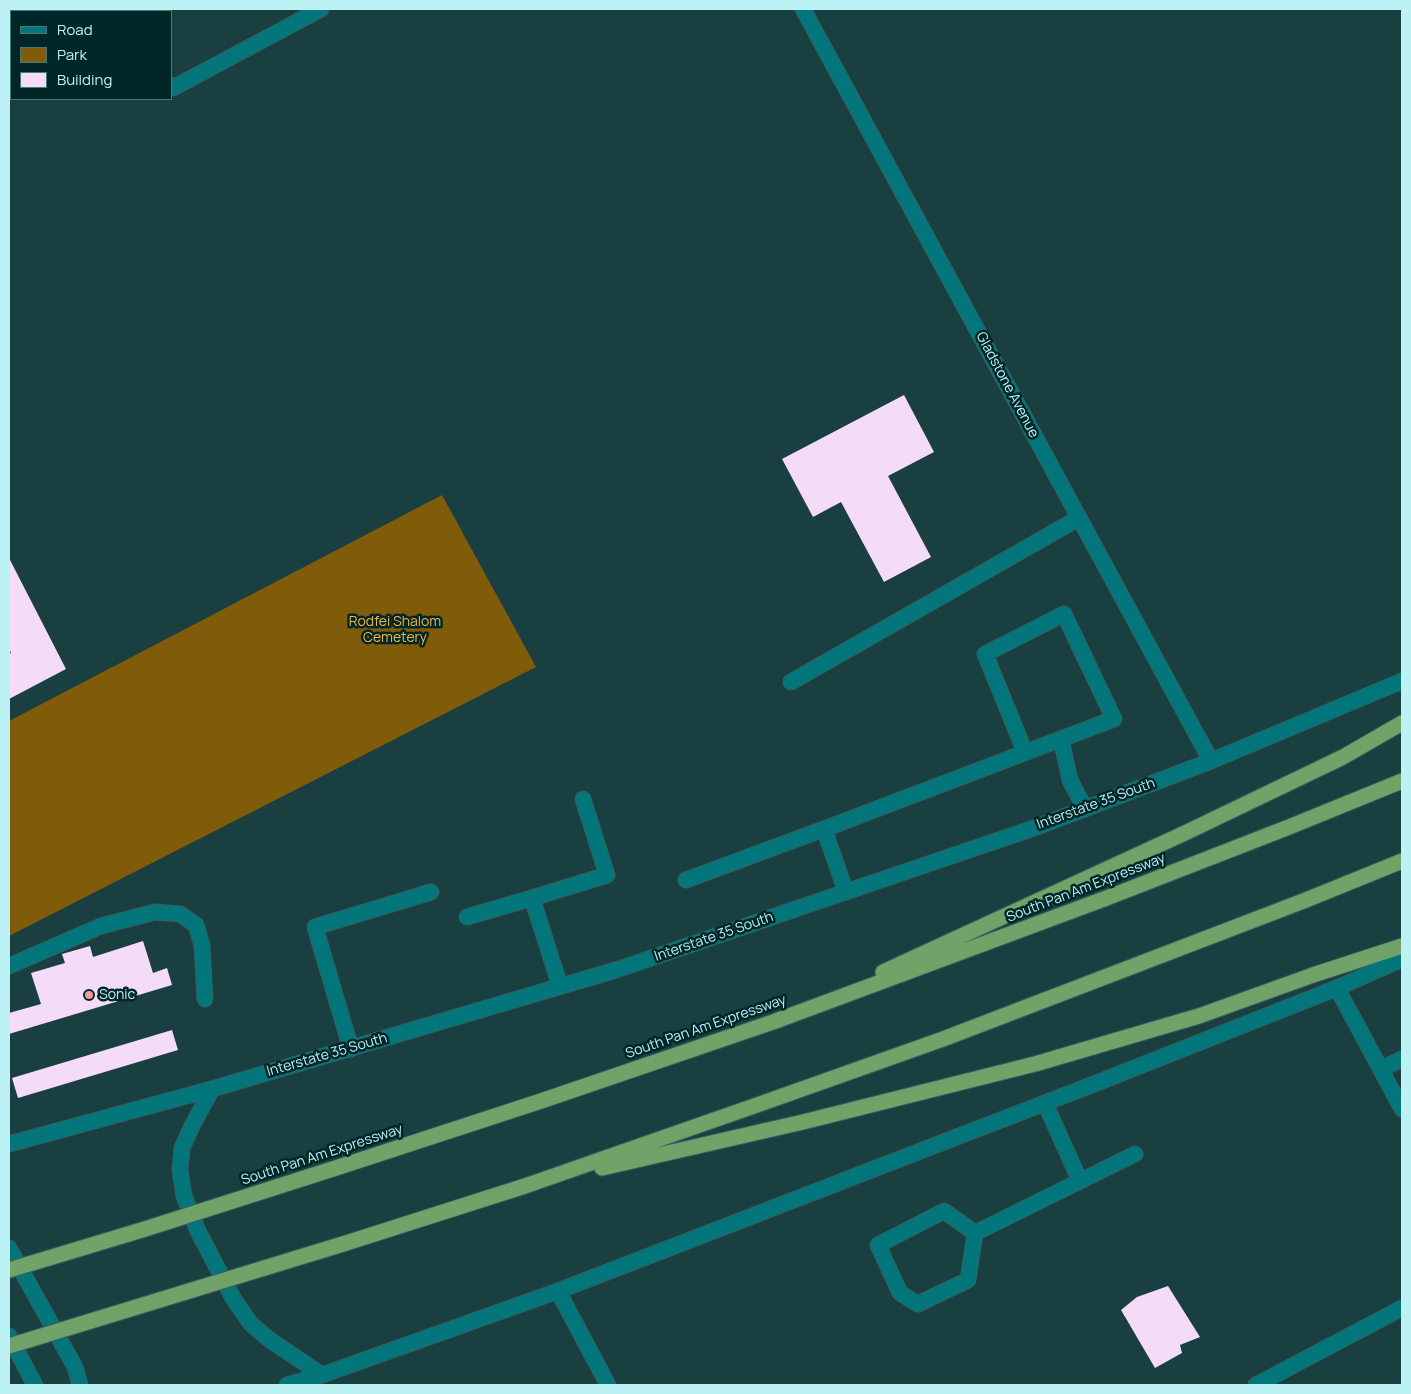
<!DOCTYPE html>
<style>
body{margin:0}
#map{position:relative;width:1411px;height:1394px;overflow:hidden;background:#193f41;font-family:Manrope,sans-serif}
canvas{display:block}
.frame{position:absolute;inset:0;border:10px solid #bdf2f5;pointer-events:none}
.legend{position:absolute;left:10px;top:10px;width:162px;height:90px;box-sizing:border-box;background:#002628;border:1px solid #4c787a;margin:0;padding:6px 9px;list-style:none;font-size:15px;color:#bdf2f5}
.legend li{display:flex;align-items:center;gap:10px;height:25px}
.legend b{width:25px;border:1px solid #4c787a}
</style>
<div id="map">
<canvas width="1411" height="1394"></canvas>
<div class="frame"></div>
<ul class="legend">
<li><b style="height:6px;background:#02767b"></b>Road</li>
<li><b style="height:14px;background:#7f5b0a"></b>Park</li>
<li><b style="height:14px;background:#f4dcf9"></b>Building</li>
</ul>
</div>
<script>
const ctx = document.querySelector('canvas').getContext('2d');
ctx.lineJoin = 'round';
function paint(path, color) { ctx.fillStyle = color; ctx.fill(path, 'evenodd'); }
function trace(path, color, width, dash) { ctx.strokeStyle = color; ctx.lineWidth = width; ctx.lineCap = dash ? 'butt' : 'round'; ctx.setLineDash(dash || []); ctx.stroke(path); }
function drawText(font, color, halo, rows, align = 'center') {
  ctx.font = font + ' Manrope,sans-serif'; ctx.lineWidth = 5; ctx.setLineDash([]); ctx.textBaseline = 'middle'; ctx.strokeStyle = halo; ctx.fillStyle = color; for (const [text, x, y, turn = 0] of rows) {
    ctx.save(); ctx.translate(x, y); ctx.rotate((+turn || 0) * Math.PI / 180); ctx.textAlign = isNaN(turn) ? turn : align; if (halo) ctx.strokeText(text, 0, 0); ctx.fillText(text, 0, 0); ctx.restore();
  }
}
const green = new Path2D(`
 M442,495L536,667L9,936V721Z`);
const building = new Path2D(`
 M904,395L934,452L888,476L931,557L884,582L841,502L813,517L782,459Z
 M9,558L66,669L9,699V654L11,653L9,648Z
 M143,941L153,973L167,968L172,985L9,1034V1013L41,1004L31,973L65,963L62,954L90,946L93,957Z
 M172,1030L178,1050L18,1098L12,1078Z
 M1168,1286L1200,1337L1180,1345L1182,1353L1155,1368L1121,1310L1137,1297Z`);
const lane = new Path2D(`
 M791,682L1079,518
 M1025,752L985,654L1064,614L1114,719L1061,739
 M686,880L824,829
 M846,892L824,829L1061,739L1070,780L1085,809
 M467,917L532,898
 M9,966L101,926L155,912L180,914L196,925L202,945L205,999
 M560,986L532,898L607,875L583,799
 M351,1049L315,927L431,892
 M1381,1069L1402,1059
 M1045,1103L1080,1181
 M975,1233L944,1211L878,1245L900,1293L918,1304L968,1280L975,1233L1135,1154`);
const street = new Path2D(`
 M130,9L131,11
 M803,9L1211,761
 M171,85L173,88L321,9
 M1337,988L1402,1109
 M558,1291L608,1385
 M1256,1385L1402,1308`);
const secondary = new Path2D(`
 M212,1089L192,1126L182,1148L180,1170L184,1196L198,1231L233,1298L251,1324L270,1340L322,1375
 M9,1144L212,1089L616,970L1034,828L1211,761L1402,681
 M9,1248L75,1367L80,1385
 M9,1336L35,1385
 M287,1385L322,1375L558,1291L1094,1084L1337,988L1402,959`);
const highway = new Path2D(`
 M883,972L1185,833L1343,757L1402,723
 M339,1167L541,1101L773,1022L1104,899L1289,827L1402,781
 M602,1168L803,1122L1035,1064L1199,1016L1313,975L1402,946
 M343,1244L525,1186L757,1105L943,1039L1306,900L1402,861`);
const highwayBridge = new Path2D(`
 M9,1270L145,1229L339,1167
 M9,1346L343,1244`);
const markers = [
 [89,995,5,"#f59b9a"]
];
const streetNames = [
 ["Gladstone Avenue",1007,385,62],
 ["Interstate 35 South",1096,804,-20],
 ["South Pan Am Expressway",1086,888,-21],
 ["Interstate 35 South",714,937,-19],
 ["South Pan Am Expressway",706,1027,-19],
 ["Interstate 35 South",327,1055,-16],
 ["South Pan Am Expressway",322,1155,-18]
];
const parkNames = [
 ["Rodfei Shalom",395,622],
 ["Cemetery",395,638]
];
const poiNames = [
 ["Sonic",99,995]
];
paint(green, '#7f5b0a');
paint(building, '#f4dcf9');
trace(lane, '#355f61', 17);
trace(street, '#355f61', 17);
trace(secondary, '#355f61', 17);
trace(highway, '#355f61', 17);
trace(lane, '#02767b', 15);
trace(street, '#02767b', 15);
trace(secondary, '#02767b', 15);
trace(highway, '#71a267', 15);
trace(highwayBridge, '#355f61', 17, []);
trace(highwayBridge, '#71a267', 15);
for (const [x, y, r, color] of markers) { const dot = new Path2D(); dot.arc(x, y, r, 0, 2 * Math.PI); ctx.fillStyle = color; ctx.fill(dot); trace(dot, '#002628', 2); }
drawText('14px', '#bdf2f5', '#002628', streetNames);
drawText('14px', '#f2b53d', '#002628', parkNames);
drawText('14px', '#bdf2f5', '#002628', poiNames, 'left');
</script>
